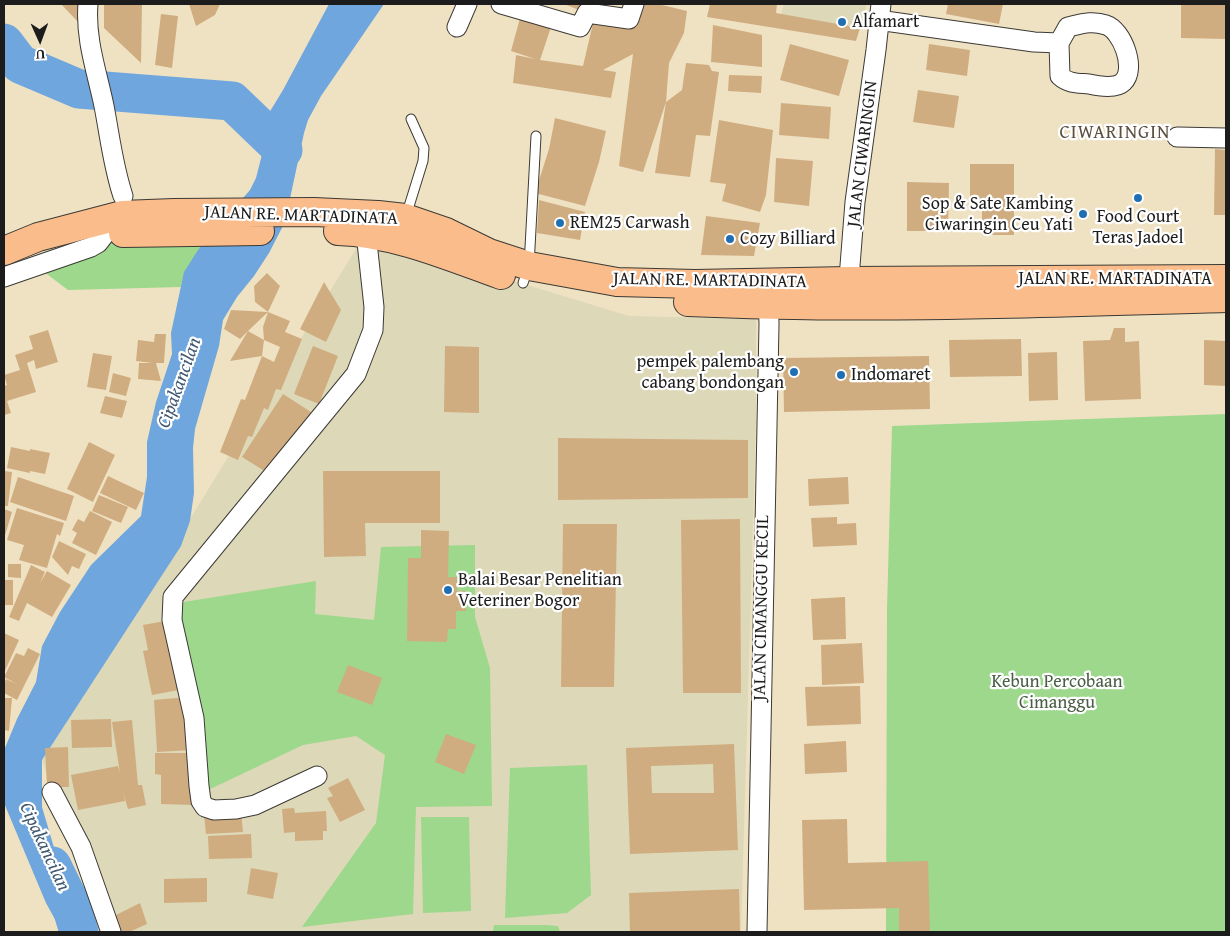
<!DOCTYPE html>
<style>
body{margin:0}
#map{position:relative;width:1230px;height:936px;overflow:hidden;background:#efe2c3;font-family:"Gentium Book Plus",serif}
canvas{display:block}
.frame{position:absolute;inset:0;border:5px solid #1c1c1c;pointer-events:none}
.north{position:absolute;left:15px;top:15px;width:50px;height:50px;-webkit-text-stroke:4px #fff;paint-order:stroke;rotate:178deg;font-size:14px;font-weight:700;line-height:20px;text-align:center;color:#1c1c1c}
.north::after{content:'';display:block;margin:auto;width:18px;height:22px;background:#1c1c1c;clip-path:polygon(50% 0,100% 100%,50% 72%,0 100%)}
</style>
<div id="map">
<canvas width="1230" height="936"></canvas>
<div class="frame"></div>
<div class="north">U</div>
</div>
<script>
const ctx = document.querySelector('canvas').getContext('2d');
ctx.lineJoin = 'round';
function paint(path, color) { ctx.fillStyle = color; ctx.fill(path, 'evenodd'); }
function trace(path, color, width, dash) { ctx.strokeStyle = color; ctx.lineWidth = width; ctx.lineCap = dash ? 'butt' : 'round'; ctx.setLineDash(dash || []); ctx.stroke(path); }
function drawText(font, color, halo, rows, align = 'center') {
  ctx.font = font + ' "Gentium Book Plus",serif'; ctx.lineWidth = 4.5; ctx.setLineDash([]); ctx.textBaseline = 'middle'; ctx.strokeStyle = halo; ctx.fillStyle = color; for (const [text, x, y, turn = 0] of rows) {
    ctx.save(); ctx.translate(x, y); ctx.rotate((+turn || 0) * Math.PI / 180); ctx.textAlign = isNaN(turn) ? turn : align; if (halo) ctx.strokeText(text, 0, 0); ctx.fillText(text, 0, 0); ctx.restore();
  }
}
const built = new Path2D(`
 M784,4H866L863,29L781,15Z
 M367,231L501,277L629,316L756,319V420L741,932H99L81,847L55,798L42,760Z`);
const green = new Path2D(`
 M213,233C198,252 186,263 181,287L68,290L35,265L105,234Z
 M1226,414V932H886L887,609L892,426Z
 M475,545V617L490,668L492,806L416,807L413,914L302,927L376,823L385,755L356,736L303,745L206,791L171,604L316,581L315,614L374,620L381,547Z
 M587,765L591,895L567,913L505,918L510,768Z
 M421,817H469L471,911L423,913Z
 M494,925H546L558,926L560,932H493Z`);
const water = new Path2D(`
 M329,4H384L321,96L308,120L304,133L285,222L269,253L254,276L237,297L223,320L219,346L195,429L193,448L194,493L190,521L181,546L42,760V807L79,932H62L46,903L4,803L5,748L17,719L36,682L42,646L60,612L91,565L141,516L147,477V442L156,402L172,354L171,333L184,272L198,250L250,190L256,178L266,139L269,113L283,90Z`);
const river = new Path2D(`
 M4,43L20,64L79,89L232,101L283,150
 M52,866L71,905L79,932`);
const building = new Path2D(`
 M61,4H79L80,24Z
 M104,4H142L141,63L104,28Z
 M189,4H220L215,15L196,26Z
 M564,4H587L584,12Z
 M644,4H658L687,11L684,33L669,63L666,102L643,172L619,166L633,54L603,70L616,72L611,98L513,83L516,55L535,59L511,51L520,18L551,27L540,60L583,66L594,19L636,23Z
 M710,4H777L776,13L860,28L856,41L707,17Z
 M948,4H1003L999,24L946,14Z
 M1181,4H1226V39L1181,38Z
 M161,14L178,16L172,68L155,65Z
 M713,25L762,35V67L711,62Z
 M790,44L849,60L839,96L780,80Z
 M929,44L970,50L967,76L926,70Z
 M686,63L709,65L712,71L719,72L710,136L696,135L690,177L655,173L666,102L682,90Z
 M729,75L762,76L761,93L728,91Z
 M918,90L959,96L954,128L913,122Z
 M781,103L831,107L829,139L779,135Z
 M555,118L606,131L599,162L585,206L535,193L549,149Z
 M719,120L773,130L766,195L760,212L722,201L726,184L710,182Z
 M1215,149L1226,150V215H1214Z
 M776,158L813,161L809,206L774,202Z
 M970,164H1014V235H982V203H970Z
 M907,182L949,183L948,231H907Z
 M539,200L585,212L580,240L537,233Z
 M706,216L760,223L754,256L701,255Z
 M267,273L280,286L268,312L255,302L254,286Z
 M324,282L341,310L326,342L300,329Z
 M231,310L268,312L290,321L285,332L302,339L281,390L276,389L268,410L264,408L252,437L248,436L238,460L220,452L241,399L245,400L262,356L274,362L280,347L264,340L262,356L230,361L248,331L240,339L224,329ZM268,312L263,327L264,340L248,331Z
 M1114,328H1125V342L1139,341L1141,399L1085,401L1083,341L1110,340Z
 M48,330L58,362L36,369L34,360L27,363L36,392L7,401L11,413L4,415V386L7,385L4,375L20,370L15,355L33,349L29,336Z
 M155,334H166L164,363H156L161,381L138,379L139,363H152L136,361L138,340L154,342Z
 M1021,339L1022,376L950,377L949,340Z
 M1204,340L1226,341V386L1204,385Z
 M313,346L338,356L319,404L294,394Z
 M445,346L479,347V413L444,412Z
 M1057,352L1058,400L1029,401L1028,353Z
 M93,353L112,356L106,390L87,387Z
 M929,356L930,409L784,412L783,358Z
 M113,373L131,378L126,396L109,392Z
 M283,394L311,412L271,475L242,457Z
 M105,396L127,401L122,418L100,413Z
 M558,438L748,440V498L558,500Z
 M89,442L115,455L93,502L67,489Z
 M11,447L30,451V449L50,453L45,474L30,471V473L7,468Z
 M4,471L12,472L8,506H4Z
 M323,471H440V523H365L366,556L324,557Z
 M108,476L144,493L136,510L100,493Z
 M18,477L74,496L66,521L10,502Z
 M848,477L849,504L809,506L808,479Z
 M99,495L128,507L121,523L92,511Z
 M17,508L64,523L60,536L57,534L47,568L19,560L24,545L7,540Z
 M4,509L12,512L4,539Z
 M90,511L112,522L96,555L72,543L77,533L72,530L78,519L84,522Z
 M837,517V524L856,523L857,545L813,547L811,518Z
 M740,519L741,693H683L681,520Z
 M563,524H617L614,687H561Z
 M421,530L449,531L448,577H457V591H466V611H456V629H448L447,642L407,641L408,558H421Z
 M59,541L86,554L79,569L72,566L68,575L52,557Z
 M8,564H21V578L8,577Z
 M31,565L45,572L40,583L47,571L71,585L52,617L27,603L19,621L9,617Z
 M4,580H13V605H4Z
 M845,597L846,639L813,640L811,599Z
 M171,620L184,689L152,695L143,651L148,650L143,625Z
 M4,633L19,640L4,673Z
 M862,643L864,683L822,685L821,645Z
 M28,648L40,654L17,700L4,693V684L6,679L17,684L4,677L16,653L24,656Z
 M348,665L382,678L372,705L337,692Z
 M860,686L861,724L807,726L805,687Z
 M188,697L192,750L157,752L154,700Z
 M4,698H12L9,731L4,730Z
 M111,719L112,747L72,748L71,720Z
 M132,720L138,785H142L146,805L128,809L123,792L125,801L78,810L71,775L118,766L120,773L112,722Z
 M446,734L476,745L464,774L435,762Z
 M846,741L847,772L805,774L804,744Z
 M734,744L738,850L630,854L626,748ZM713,764L714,793H652L651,766Z
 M68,747L69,787H47L45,748Z
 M155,753H194L193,805L161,804V775L155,774Z
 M348,778L365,810L340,822L327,798L333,796L328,788Z
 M294,808L295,813L326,811L327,831H323V840L295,841V832L284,833L282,809Z
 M241,812L243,832L206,834L204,814Z
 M847,819L848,863L928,861L930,932H899V908L804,910L802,820Z
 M251,834L252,858L209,859L208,836Z
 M251,868L278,873L273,899L247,894Z
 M207,878V902L164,903V879Z
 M739,889L740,932H630L629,893Z
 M140,903L147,924L129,932H120L112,917Z`);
const lane = new Path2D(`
 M406,216L423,161L424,148L411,119
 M523,283L529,266L536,136`);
const street = new Path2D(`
 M88,4C85,39 97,72 104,106C110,137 113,166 123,196
 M501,4L580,27L587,13L629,19L634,4
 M878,20L1034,42L1059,43L1068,27C1081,24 1092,20 1106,25C1122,30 1137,69 1123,82C1116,89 1098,86 1089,84C1078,83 1069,84 1060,76L1059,43
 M457,27L467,4
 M1177,137L1226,138
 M4,277L91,247L98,243L105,234
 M848,291L855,202L876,50L881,4
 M317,776L255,805L236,809L214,810L205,807L201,801L199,786L194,718L172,620L173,597L356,374L373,330L374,307L366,233
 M52,792L81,847L111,932
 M757,932L769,324L768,292`);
const primary = new Path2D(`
 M338,231C395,233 448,256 501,275
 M123,233L260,231
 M4,251L38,237L122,215L174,213L314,212L378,215L405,218L446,232L489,253L529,266L617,282L695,284L848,281L1226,279
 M688,302C867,310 1047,303 1226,298`);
const markers = [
 [842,22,5,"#1f6fb2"],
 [1138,198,5,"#1f6fb2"],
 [1083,214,5,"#1f6fb2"],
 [560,223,5,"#1f6fb2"],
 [730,239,5,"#1f6fb2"],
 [794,372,5,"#1f6fb2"],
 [841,375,5,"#1f6fb2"],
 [448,590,5,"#1f6fb2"]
];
const poiNames = [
 ["Alfamart",852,22],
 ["Sop & Sate Kambing",1073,204,"right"],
 ["Ciwaringin Ceu Yati",1073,225,"right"],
 ["Food Court",1138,217,"center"],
 ["Teras Jadoel",1138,238,"center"],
 ["REM25 Carwash",570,223],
 ["Cozy Billiard",740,239],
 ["pempek palembang",784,362,"right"],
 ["cabang bondongan",784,383,"right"],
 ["Indomaret",851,375],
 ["Balai Besar Penelitian",458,580],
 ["Veteriner Bogor",458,601]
];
const streetNames = [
 ["JALAN CIWARINGIN",863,154,-83],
 ["JALAN RE. MARTADINATA",301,216,2],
 ["JALAN RE. MARTADINATA",1115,279],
 ["JALAN RE. MARTADINATA",710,281,1],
 ["JALAN CIMANGGU KECIL",762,608,-89]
];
const parkNames = [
 ["Kebun Percobaan",1057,682],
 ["Cimanggu",1057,703]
];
const neighbourhoodNames = [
 ["CIWARINGIN",1115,133]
];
const waterNames = [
 ["Cipakancilan",180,383,-70],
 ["Cipakancilan",44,847,65]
];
paint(built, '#ddd8b7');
paint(green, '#9dd88c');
paint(water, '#6ea6dd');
trace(river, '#6ea6dd', 39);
paint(building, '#d0ad80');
trace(lane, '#3c3a35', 11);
trace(street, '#3c3a35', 21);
trace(primary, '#3c3a35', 30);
trace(lane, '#fff', 9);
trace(street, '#fff', 19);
trace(primary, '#f9bc8a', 28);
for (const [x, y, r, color] of markers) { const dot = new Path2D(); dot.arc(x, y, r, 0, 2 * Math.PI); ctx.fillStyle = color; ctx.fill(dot); trace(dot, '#fff', 2); }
drawText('18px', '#1c1c1c', '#fff', poiNames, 'left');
drawText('18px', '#1c1c1c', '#fff', streetNames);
drawText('18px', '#495e43', '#fff', parkNames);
ctx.letterSpacing = '1px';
drawText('19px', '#5b4f3f', '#fff', neighbourhoodNames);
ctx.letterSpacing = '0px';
drawText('italic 19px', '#415a73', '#fff', waterNames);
</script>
